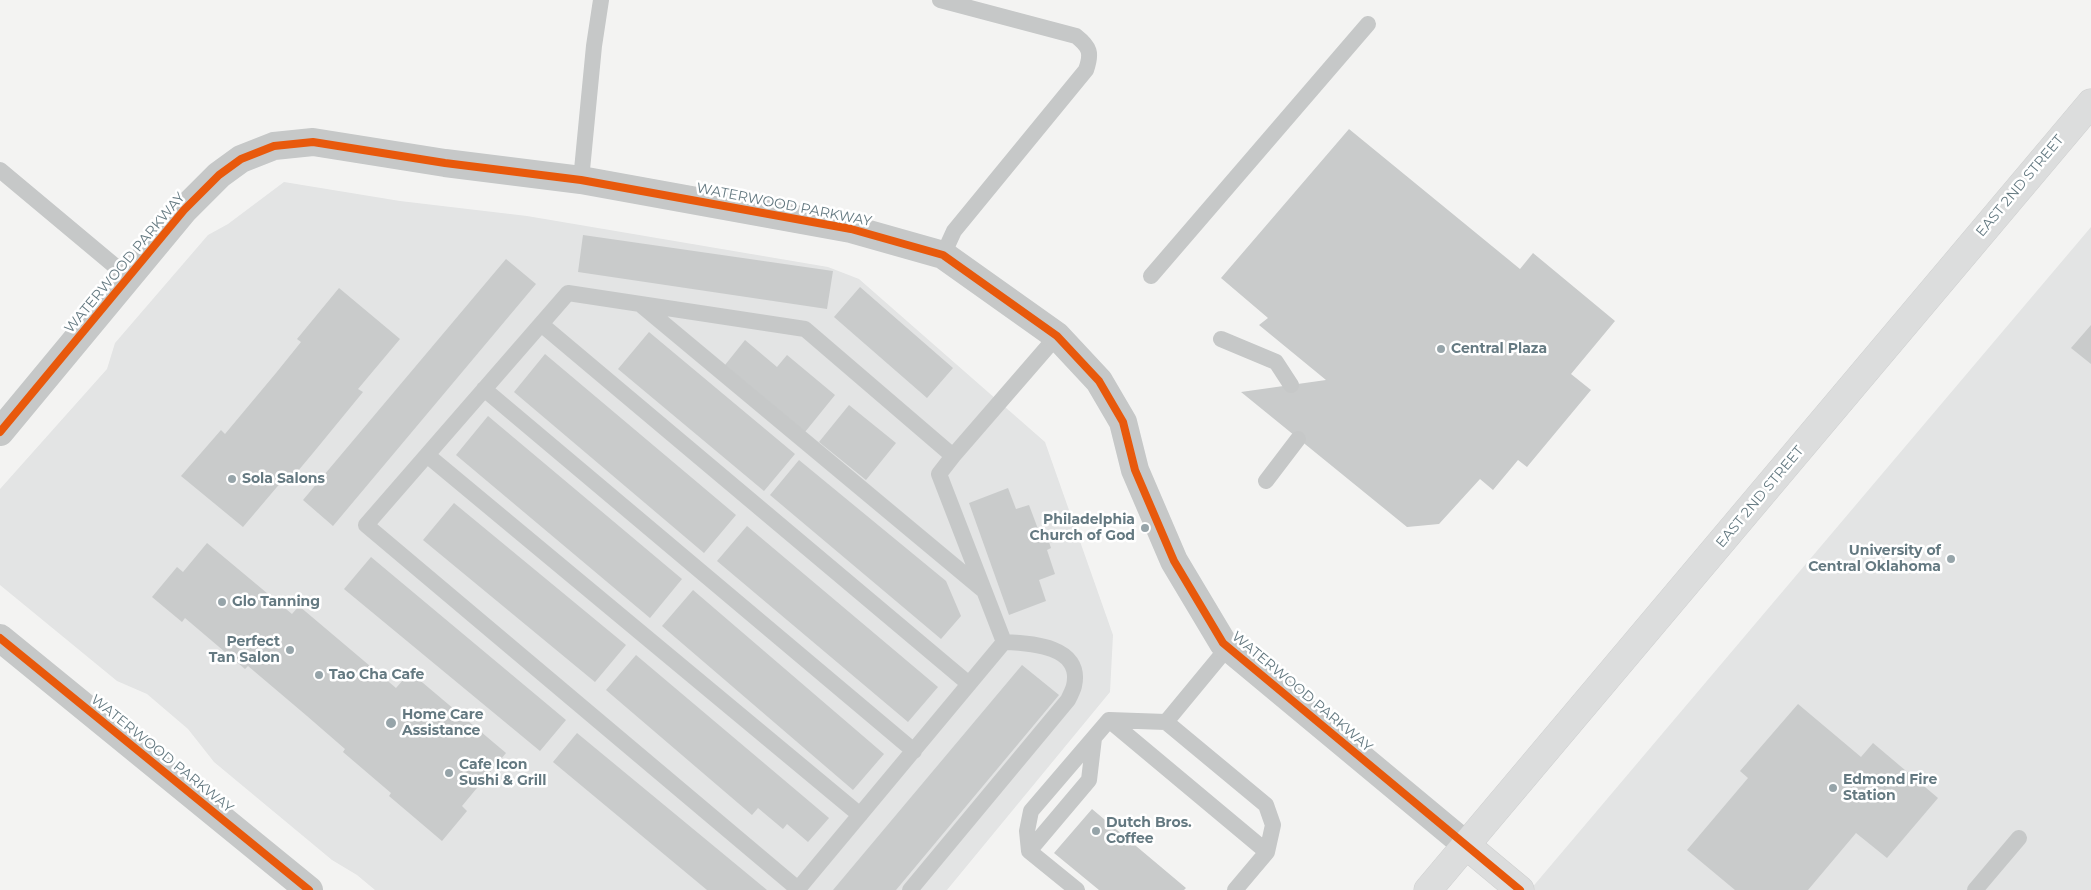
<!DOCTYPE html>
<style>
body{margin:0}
canvas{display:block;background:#f3f3f2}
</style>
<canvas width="2091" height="890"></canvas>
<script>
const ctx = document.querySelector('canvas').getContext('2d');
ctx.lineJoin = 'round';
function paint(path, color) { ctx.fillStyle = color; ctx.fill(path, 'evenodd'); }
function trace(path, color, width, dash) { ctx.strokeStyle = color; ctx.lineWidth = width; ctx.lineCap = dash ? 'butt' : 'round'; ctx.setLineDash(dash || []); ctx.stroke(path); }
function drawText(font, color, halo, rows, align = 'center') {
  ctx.font = font + ' Montserrat,sans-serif'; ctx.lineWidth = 5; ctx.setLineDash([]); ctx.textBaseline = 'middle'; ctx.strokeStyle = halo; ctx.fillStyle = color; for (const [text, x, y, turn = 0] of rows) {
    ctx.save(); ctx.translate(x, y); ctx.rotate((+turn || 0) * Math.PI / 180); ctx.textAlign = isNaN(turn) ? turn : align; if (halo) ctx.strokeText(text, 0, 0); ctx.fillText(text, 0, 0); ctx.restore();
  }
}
const built = new Path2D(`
 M284,182L400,201L527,216L828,267L859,279L1045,442L1113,635L1110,692L947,890H375L357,875L332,860L214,762L188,729L147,694L117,681L0,585V489L107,369L115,343L208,235L228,224Z
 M2091,227V890H1530Z`);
const building = new Path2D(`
 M1349,129L1520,269L1533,253L1615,321L1571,374L1591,390L1527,467L1518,460L1493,490L1480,479L1439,524L1407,527L1241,392L1326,380L1259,325L1268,318L1221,278Z
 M583,235L833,271L827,309L578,272Z
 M506,259L536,284L333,526L303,500Z
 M860,287L953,368L927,398L834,317Z
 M339,288L400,339L358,389L363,392L313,453L287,484L282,481L243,527L181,476L221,430L225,434L276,373L301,342L297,339Z
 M2091,325V364L2071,348Z
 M649,332L795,454L764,491L618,369Z
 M745,340L777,367L787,355L835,395L805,432L725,365Z
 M545,354L736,515L704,553L514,392Z
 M849,405L896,443L866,480L819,442Z
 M488,416L682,579L650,618L456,455Z
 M799,460L946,581L961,616L941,639L770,495Z
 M1008,488L1016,509L1029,505L1038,529L1044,527L1051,548L1047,550L1055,574L1039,580L1046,601L1009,615L969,503Z
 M454,503L626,645L595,682L423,540Z
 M747,526L938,687L908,722L717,561Z
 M207,543L292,614L299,606L396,688L410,672L506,753L462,806L467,811L442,841L389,796L391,793L343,752L345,749L307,716L248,666L245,669L185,618L182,622L152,597L177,567L183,572Z
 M371,557L566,720L540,751L344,589Z
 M693,590L884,754L853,790L662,626Z
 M636,655L829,818L808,842L787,824L783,829L758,808L752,815L606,690Z
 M1022,665L1059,695L896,890H833Z
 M1798,704L1861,757L1873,743L1938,798L1887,858L1856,833L1808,890H1735L1687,850L1748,778L1740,771Z
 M577,733L767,890H707L553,762Z
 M1092,809L1186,888L1184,890H1099L1054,853Z`);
const lane = new Path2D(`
 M940,0L1076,36C1090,47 1092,53 1086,70L954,231L943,255
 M0,170L128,277
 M581,180L594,46L601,0
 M1151,276L1368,24
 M568,293L805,329L953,456L939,474L1004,642L798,889L366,525Z
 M640,304L982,589
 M541,324L969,684
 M1221,339L1276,362L1291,385
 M484,389L914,751
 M427,455L860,815
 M953,456L1057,336
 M1266,481L1298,439
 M1109,720L1267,852
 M1109,720L1166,722L1228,647
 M1166,722L1266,805L1273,825L1267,852L1235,890
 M1029,851L1089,780L1094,738
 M910,890L1068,700C1070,696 1073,690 1074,686C1083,646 1031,643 1004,642
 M1077,890L1029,851L1027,831L1031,811L1109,720
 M1975,890L2019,838`);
const street = new Path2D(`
 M0,432L184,210L219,175L241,159L274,146L313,142L445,163L581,180L851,229L943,255L1057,336L1099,381L1123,422L1135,470L1174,561L1223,643L1466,845
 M0,638L309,890`);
const secondary = new Path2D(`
 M1466,845L1520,890`);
const primary = new Path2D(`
 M1428,890L2091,103`);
const cycleway = new Path2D(`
 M0,432L184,210L219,175L241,159L274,146L313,142L445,163L581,180L851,229L943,255L1057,336L1099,381L1123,422L1135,470L1174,561L1223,643L1520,890
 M0,638L309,890`);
const markers = [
 [1441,349,5,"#96a4a9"],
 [232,479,5,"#96a4a9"],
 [1145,528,5,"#96a4a9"],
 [1951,559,5,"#96a4a9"],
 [222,602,5,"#96a4a9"],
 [290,650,5,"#96a4a9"],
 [319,675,5,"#96a4a9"],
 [391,723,6,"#96a4a9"],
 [449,773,5,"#96a4a9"],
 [1833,788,5,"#96a4a9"],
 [1096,831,5,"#96a4a9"]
];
const streetNames = [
 ["EAST 2ND STREET",2020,186,-50],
 ["WATERWOOD PARKWAY",784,205,11],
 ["WATERWOOD PARKWAY",125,263,-50],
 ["EAST 2ND STREET",1760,497,-50],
 ["WATERWOOD PARKWAY",1302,692,40],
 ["WATERWOOD PARKWAY",162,754,39]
];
const poiNames = [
 ["Central Plaza",1451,349],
 ["Sola Salons",242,479],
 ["Philadelphia",1135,520,"right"],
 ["Church of God",1135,536,"right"],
 ["University of",1941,551,"right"],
 ["Central Oklahoma",1941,567,"right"],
 ["Glo Tanning",232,602],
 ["Perfect",280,642,"right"],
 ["Tan Salon",280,658,"right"],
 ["Tao Cha Cafe",329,675],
 ["Home Care",402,715],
 ["Assistance",402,731],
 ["Cafe Icon",459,765],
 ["Sushi & Grill",459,781],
 ["Edmond Fire",1843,780],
 ["Station",1843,796],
 ["Dutch Bros.",1106,823],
 ["Coffee",1106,839]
];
paint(built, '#e3e4e4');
paint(building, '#c9cbcb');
trace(secondary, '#cfd0d0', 29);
trace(primary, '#cfd0d0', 29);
trace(lane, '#c6c8c8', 16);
trace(street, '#c6c8c8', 28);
trace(secondary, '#dcdddd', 28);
trace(primary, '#dcdddd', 28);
trace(cycleway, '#e8590c', 8);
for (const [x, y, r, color] of markers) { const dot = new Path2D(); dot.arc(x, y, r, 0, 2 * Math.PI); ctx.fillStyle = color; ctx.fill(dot); trace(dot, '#fff', 2); }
drawText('14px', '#647981', '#fff', streetNames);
drawText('bold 14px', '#647981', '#fff', poiNames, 'left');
</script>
